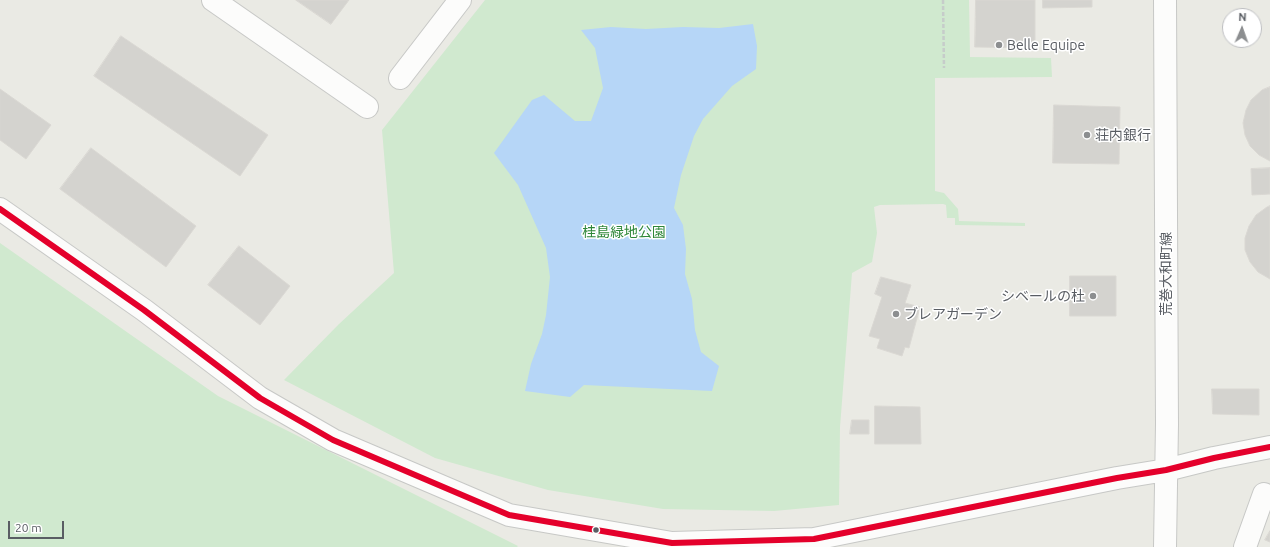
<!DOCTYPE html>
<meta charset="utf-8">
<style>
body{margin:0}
#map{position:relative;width:1270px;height:547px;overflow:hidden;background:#eaeae4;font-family:Ubuntu,sans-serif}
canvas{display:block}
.north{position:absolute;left:1222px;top:8px;width:40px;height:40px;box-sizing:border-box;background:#fff;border:1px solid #bdbec1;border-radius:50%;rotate:2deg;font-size:11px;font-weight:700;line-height:16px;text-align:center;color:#595d63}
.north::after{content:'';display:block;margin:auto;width:14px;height:18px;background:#8c8e90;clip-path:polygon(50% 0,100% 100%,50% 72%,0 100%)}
.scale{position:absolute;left:8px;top:521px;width:56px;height:18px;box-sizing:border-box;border:2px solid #595d63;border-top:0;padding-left:5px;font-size:12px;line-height:14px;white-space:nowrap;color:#595d63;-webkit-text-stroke:3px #fff;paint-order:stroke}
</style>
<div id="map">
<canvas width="1270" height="547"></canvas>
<div class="north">N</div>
<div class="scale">20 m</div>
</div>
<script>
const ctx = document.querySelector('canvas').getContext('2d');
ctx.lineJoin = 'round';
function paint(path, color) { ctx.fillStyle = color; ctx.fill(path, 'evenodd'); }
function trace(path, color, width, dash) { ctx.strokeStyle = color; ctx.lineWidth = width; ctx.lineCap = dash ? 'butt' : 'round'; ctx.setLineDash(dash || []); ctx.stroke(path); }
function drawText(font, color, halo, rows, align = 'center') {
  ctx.font = font + ' Ubuntu,"Noto Sans JP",sans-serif'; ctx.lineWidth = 3; ctx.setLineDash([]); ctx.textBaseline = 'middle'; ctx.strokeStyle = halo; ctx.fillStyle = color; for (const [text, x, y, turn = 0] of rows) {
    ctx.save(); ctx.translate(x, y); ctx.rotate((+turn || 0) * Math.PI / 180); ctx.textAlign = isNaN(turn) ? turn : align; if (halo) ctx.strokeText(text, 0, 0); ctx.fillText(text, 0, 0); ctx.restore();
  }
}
const green = new Path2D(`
 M485,0H969L970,57L1051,58L1052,77L935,78V191L944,193L958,209L959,221L1025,223V226L955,225V218H947L946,205L943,204L880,205L874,207L877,233L872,262L852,273L840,427L839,505L774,511L663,509L548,490L435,458L284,380L339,324L394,273L382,130Z
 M0,243L218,396L518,546L517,547H0Z`);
const water = new Path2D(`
 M753,24L757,46L756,69L732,86L703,119L694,136L681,175L674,208L683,225L686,249L685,274L692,299L695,330L701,352L719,366L712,391L584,385L570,397L525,391L531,364L542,334L546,315L550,277L546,248L518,185L494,153L532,100L544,95L575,121H591L603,88L595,48L581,30L611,27L646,29L683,27L719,28Z`);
const building = new Path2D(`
 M296,0H349L331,24Z
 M976,0H1035V48L975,47Z
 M1043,0H1092V7L1043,8Z
 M121,36L268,135L240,176L94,76Z
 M1270,87V161L1259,155L1250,146L1245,135L1243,123L1246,110L1251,100L1262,90Z
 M0,89L51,125L26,159L0,140Z
 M1054,105L1120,107L1119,164L1053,163Z
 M91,148L196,226L166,267L60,189Z
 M1270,168V194L1252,195L1251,169Z
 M1270,206V279L1258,272L1250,262L1245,250V238L1249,226L1256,215L1267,207Z
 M239,246L290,286L260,325L208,285Z
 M1070,276H1116V316H1070Z
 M881,277L911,285L905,303L920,307L909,348L905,347L902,356L877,348L880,339L869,336L882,297L875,294Z
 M1212,389H1259V415L1213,414Z
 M875,406L920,407L921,444H875Z
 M852,420H869V434H850Z
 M1270,531V542L1265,540Z`);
const path = new Path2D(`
 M943,0L944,68`);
const minor = new Path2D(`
 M213,0L367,107
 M1165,0L1167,424L1165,547
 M400,78L460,0
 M0,209L144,310L260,398L333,440L509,515L672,543L814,539L1117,478L1166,470L1214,458L1270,447
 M1245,547L1264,494`);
const bus1 = new Path2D(`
 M0,209L144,310L260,398L333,440L509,515L672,543L814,539L1117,478L1166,470L1214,458L1270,447`);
const markers = [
 [999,45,4,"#8c8e90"],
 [1087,135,4,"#8c8e90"],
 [1093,296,4,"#8c8e90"],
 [896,314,4,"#8c8e90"],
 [596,530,3.5,"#595d63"]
];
const poiNames = [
 ["Belle Equipe",1007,45],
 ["荘内銀行",1095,135],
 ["シベールの杜",1085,296,"right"],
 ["ブレアガーデン",904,314]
];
const parkNames = [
 ["桂島緑地公園",624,232]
];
const streetNames = [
 ["荒巻大和町線",1166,274,-90]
];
paint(green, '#d0e9cf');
paint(water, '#b6d6f7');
paint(building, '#d4d3cf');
trace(building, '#dad8d3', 1);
trace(minor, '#c7c8c6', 24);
trace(path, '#c6ccca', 2.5, [4, 2]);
trace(minor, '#fcfcfb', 22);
trace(bus1, '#e4002b', 6);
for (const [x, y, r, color] of markers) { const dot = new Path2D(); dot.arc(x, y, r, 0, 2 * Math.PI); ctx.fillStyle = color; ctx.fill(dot); trace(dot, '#fff', 1.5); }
drawText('14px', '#595d63', '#fff', poiNames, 'left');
drawText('14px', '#2e8739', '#fff', parkNames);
drawText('14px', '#595d63', '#fff', streetNames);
</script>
